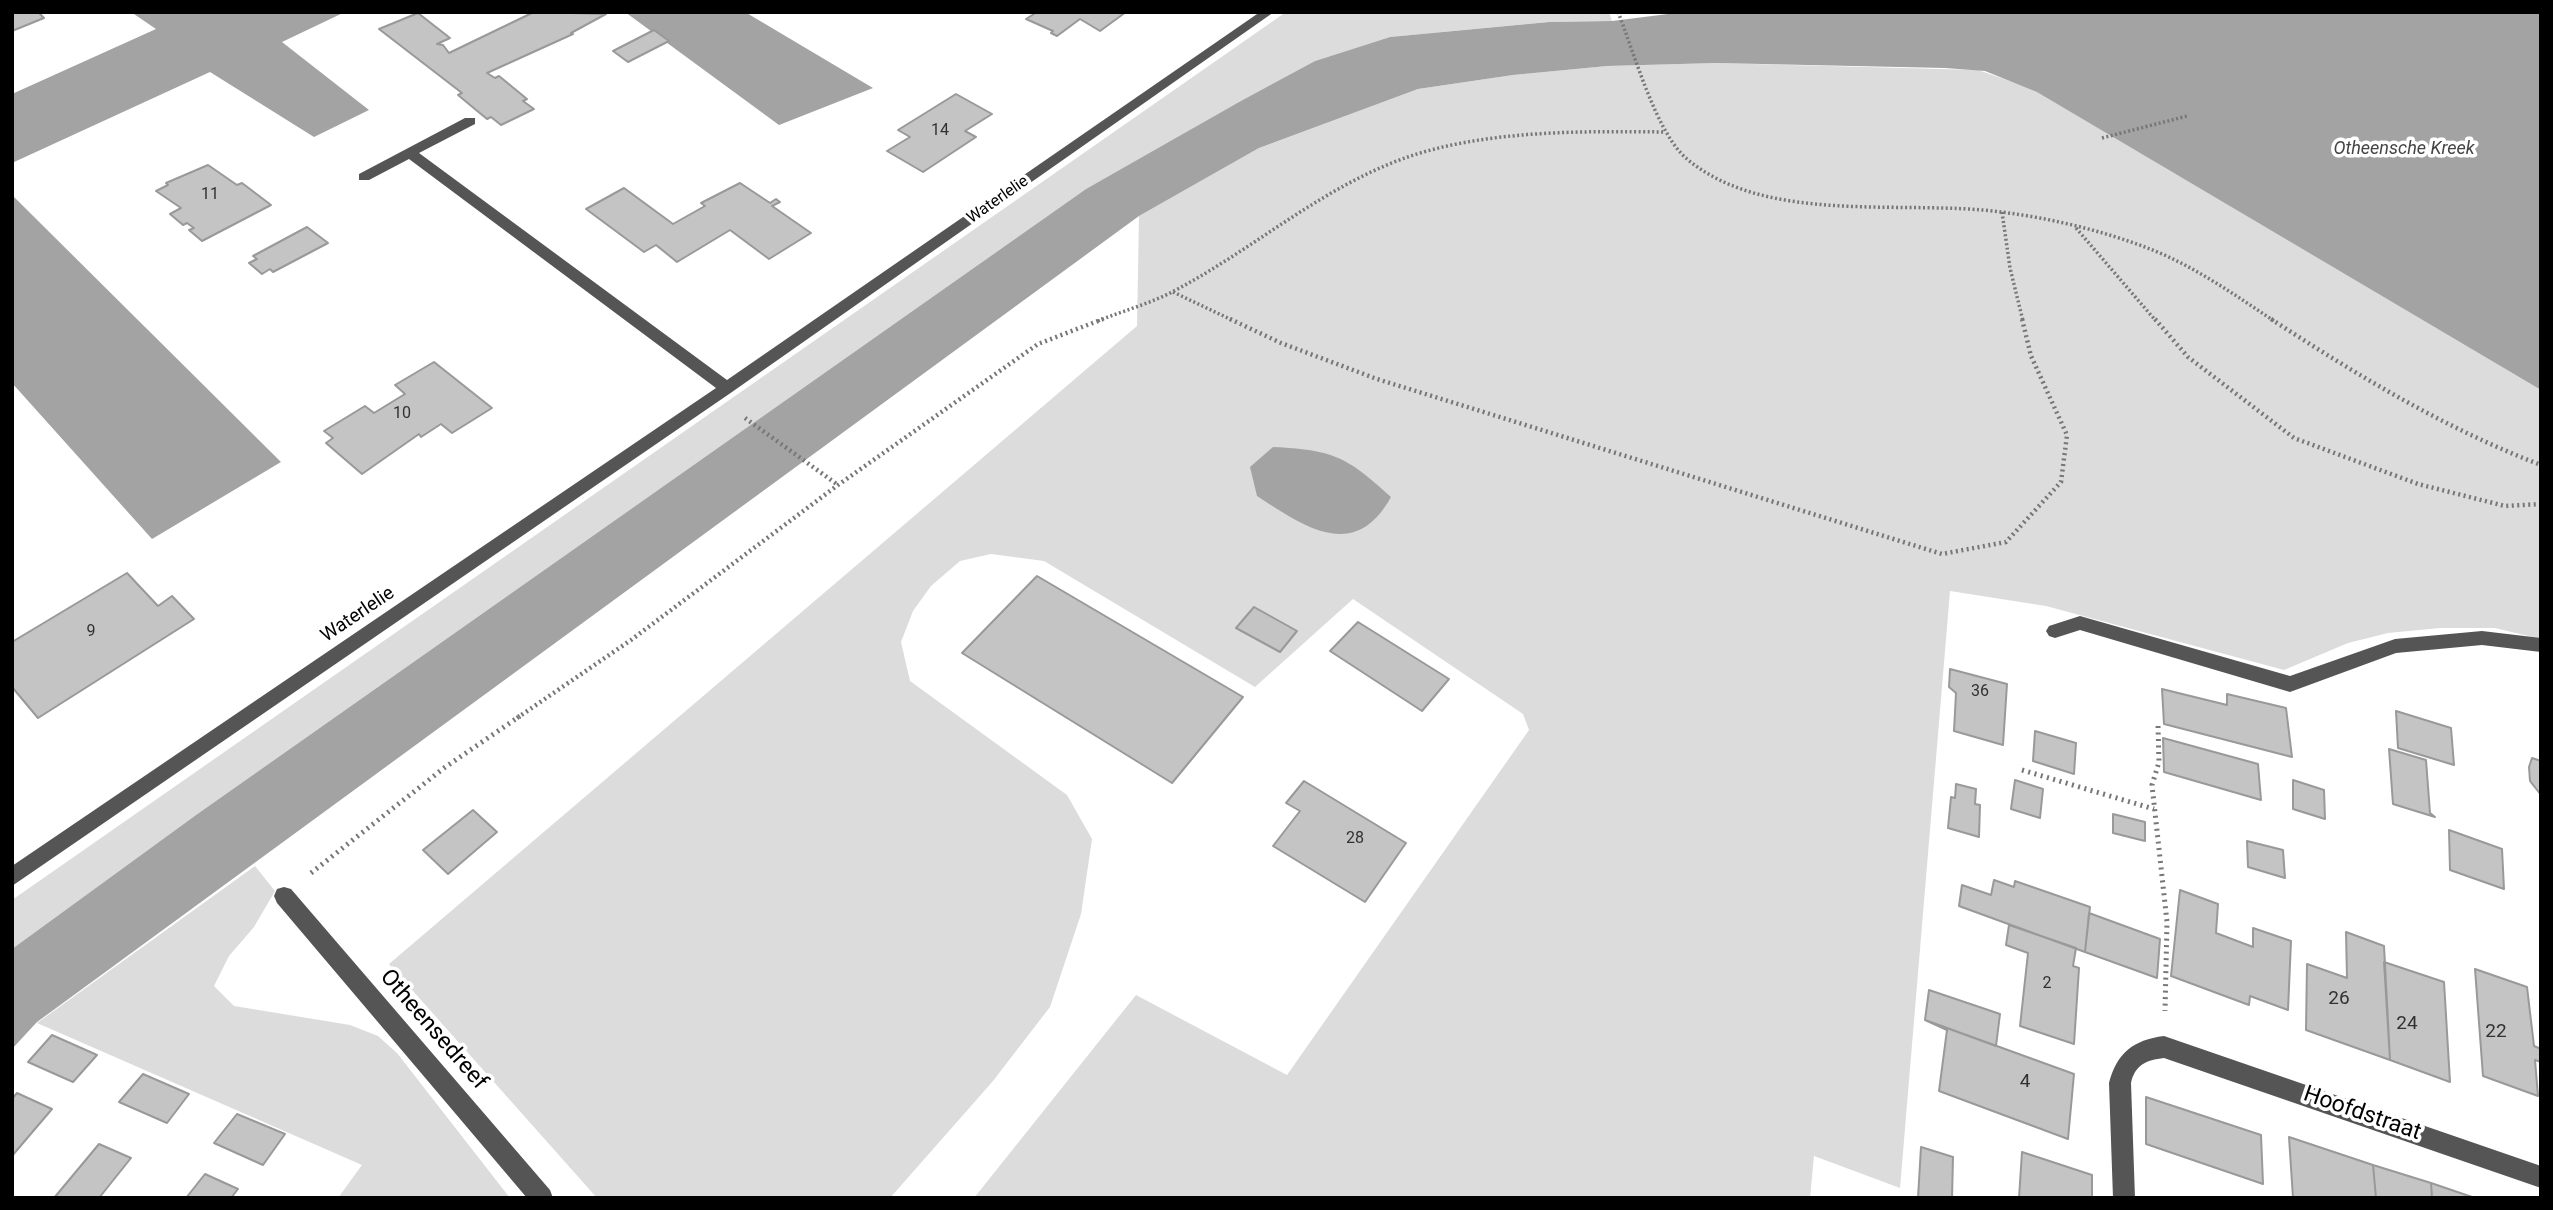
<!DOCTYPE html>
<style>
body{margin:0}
#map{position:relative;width:2553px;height:1210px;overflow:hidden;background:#fff;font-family:Roboto,sans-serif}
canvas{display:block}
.frame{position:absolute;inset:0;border:14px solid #000;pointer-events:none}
</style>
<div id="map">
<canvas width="2553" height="1210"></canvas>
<div class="frame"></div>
</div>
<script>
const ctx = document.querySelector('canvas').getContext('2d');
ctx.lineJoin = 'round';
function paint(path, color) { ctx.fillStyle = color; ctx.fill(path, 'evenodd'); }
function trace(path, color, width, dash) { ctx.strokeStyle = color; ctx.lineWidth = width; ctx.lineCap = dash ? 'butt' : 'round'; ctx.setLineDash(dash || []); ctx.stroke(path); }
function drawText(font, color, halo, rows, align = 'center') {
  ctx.font = font + ' Roboto,sans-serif'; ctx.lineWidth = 7; ctx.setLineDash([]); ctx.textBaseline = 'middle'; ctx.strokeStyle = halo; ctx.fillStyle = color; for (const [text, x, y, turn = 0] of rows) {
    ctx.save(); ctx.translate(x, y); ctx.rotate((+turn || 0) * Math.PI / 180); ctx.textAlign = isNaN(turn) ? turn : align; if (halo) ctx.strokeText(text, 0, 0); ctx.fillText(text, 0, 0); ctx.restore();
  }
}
const green = new Path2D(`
 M1286,12H1609L1612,21L1548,22L1390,37L1315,61L1086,189L196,815L12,949V900Z
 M1716,63L1978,70L2033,89L2541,390V639L2495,628H2440L2388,633L2348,643L2284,670L2046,606L1950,591L1900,1188L1814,1156L1810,1198H974L1136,995L1287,1075L1529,730L1523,714L1353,599L1255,687L1044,561L991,554L960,561L931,586L913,611L901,642L910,681L1067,795L1092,839L1081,914L1050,1007L993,1081L890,1198H597L389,964L1137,326L1139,216L1259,148L1418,89L1513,75L1607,66Z
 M255,866L275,891L254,927L229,956L214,986L234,1006L350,1025L378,1036L397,1053L510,1198H338L362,1165L37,1023Z`);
const water = new Path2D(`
 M131,12H345L282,42L369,110L314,137L210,72L12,163V94L156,29Z
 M625,12H745L873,88L779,125Z
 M1684,12H2541V390L2037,92L1985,71L1945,68L1716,63L1607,66L1513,75L1418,89L1259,148L1139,216L37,1022L12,1049V949L196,815L1086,189L1241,101L1315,61L1390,37L1549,22L1612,21Z
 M12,195L281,462L152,539L12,383Z
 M1273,447C1333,450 1346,456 1391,497C1355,562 1306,528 1257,496L1250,467Z`);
const building = new Path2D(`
 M12,12H38L44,18L12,31Z
 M534,12L606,14L571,33L573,34L487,73L495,78L499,76L527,99L523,101L534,109L501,125L491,117L487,119L458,95L462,93L379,29L418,13L450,38L437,44L443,45L449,53Z
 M1037,12H1126L1100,31L1080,19L1057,36L1051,33L1053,31L1026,19Z
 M654,30L669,41L628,62L613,51Z
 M956,94L992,114L965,131L976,137L923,172L887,151L910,137L898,130Z
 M208,165L237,185L242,183L271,205L202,241L189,230L194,228L187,223L183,225L170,214L181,208L156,191L168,185L166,183Z
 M740,183L770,203L776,199L780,202L772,206L811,233L769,259L730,230L677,262L656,245L644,252L586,209L624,188L673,224L705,206L701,203Z
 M307,227L328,243L273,272L270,269L262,274L249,263L257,259L253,256Z
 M434,362L492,408L452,433L441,424L421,437L419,434L362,474L326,443L333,438L324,431L365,406L374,413L405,394L395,385Z
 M127,573L158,606L172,596L194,619L38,718L12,687V642Z
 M1037,576L1243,697L1172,783L962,653Z
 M1254,607L1297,631L1280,652L1236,628Z
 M1358,622L1449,679L1422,711L1330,651Z
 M1950,669L2007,684L2003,745L1954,731L1956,693L1949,687Z
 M2162,689L2227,705V694L2286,708L2292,757L2164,724Z
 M2396,711L2451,728L2454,765L2398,748Z
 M2035,731L2076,743L2074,774L2033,761Z
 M2163,738L2258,764L2261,800L2164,772Z
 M2389,749L2426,760L2430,813L2435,817L2393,804Z
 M2532,758L2541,761V795L2530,781L2529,767Z
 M2015,780L2043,789L2040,818L2011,809Z
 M2293,780L2324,790L2325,819L2293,809Z
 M1304,781L1406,843L1365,902L1273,846L1300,811L1286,803Z
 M1956,784L1976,789L1975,804L1980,805L1979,837L1948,828L1951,797L1955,798Z
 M473,810L497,832L448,874L423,850Z
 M2113,814L2145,822V841L2113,833Z
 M2449,830L2502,849L2504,889L2450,870Z
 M2247,841L2283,850L2285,878L2248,867Z
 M1994,880L2014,887L2015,881L2090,907L2085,952L1959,906L1962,885L1991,895Z
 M2180,890L2218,904L2216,933L2253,947V928L2291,941L2288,1010L2250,996L2249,1005L2171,976Z
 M2089,913L2160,939L2157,978L2085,952Z
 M2009,925L2076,948L2073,966L2079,968L2074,1044L2020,1026L2028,953L2006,945Z
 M2346,932L2384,946L2390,1060L2306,1030L2307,964L2347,978Z
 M2384,962L2444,982L2450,1082L2390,1060Z
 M2475,969L2527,987L2534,1046L2541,1049V1062L2535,1060L2538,1096L2483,1076Z
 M1929,990L2000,1014L1996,1046L1925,1020Z
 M1925,1020L2074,1074L2068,1139L1939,1091L1947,1030Z
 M52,1035L97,1055L73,1082L28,1062Z
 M143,1074L189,1094L167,1123L119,1102Z
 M17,1093L52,1109L12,1156V1099Z
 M2146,1097L2261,1135L2263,1184L2146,1144Z
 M237,1114L285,1134L263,1165L214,1143Z
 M2289,1137L2373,1165L2376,1198H2293Z
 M99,1144L131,1158L99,1198H54Z
 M1921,1147L1953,1157L1952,1198H1918Z
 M2022,1152L2092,1175V1198H2019Z
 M2373,1165L2431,1183L2432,1198H2376Z
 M205,1174L238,1189L231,1198H186Z
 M2431,1183L2475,1198H2432Z`);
const pathFar2 = new Path2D(`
 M1618,12C1634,52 1656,133 1687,159C1767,226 1905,199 2001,212C2050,218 2104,231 2150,249C2194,266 2235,295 2274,321
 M2102,138L2187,116
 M2002,212L2010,268L2023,321
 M2076,228L2156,321
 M1173,292L1234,321
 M1098,321C1122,311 1149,304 1172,292C1251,251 1318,190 1402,159C1482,130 1581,131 1665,132`);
const pathFar1 = new Path2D(`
 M1230,319L1281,343L1377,379L1942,554L2006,542L2061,482L2067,435L2031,356L2022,319
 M2155,319L2188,357L2294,438L2418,484L2505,506L2541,504
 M2271,319C2357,375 2444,428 2541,465
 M745,418L838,485
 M517,718L631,640L838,485L1038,344L1103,319`);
const path = new Path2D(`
 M2158,726L2159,762L2152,785L2167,922L2165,1011
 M2022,770L2154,809
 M311,873L444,768L520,716`);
const minor = new Path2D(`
 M1260,12H1274L732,392L12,886V866L716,388L409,159L369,180H359V174L465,118H475V124L419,153L727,380Z
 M2080,616L2290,676L2395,639L2482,631L2541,638V652L2482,645L2396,653L2290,692L2080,630L2055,638L2049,636L2046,631L2049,626Z
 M284,887L291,889L550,1190L553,1198H527L277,903L274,896L277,889Z
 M2164,1036L2541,1166V1188L2164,1058C2146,1060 2135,1065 2131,1083L2135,1198H2113L2109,1083C2117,1053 2133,1040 2164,1036Z`);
const numberNames = [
 ["14",940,131],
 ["11",210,195],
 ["10",402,414],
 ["9",91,632],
 ["36",1980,692],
 ["28",1355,839],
 ["2",2047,984]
];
const farStreetnames = [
 ["Waterlelie",998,200,-35]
];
const farWaternames = [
 ["Otheensche Kreek",2404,149]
];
const streetNames = [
 ["Waterlelie",358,615,-34]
];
const nearNumbernames = [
 ["26",2339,999],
 ["24",2407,1024],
 ["22",2496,1032],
 ["4",2025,1082]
];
const nearStreetnames = [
 ["Otheensedreef",433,1030,49],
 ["Hoofdstraat",2362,1114,19]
];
paint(green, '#dcdcdc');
paint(water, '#a3a3a3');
paint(building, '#c4c4c4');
trace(building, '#999', 2);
trace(pathFar2, '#777', 3.5, [2, 2.5]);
trace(pathFar1, '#777', 4.5, [2, 3.5]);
trace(path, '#777', 5, [2, 4.5]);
paint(minor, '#555');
drawText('16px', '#313131', null, numberNames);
drawText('16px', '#000', '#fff', farStreetnames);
drawText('italic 18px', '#444', '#fff', farWaternames);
drawText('19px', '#000', '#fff', streetNames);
drawText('19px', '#313131', null, nearNumbernames);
drawText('23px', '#000', '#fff', nearStreetnames);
</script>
